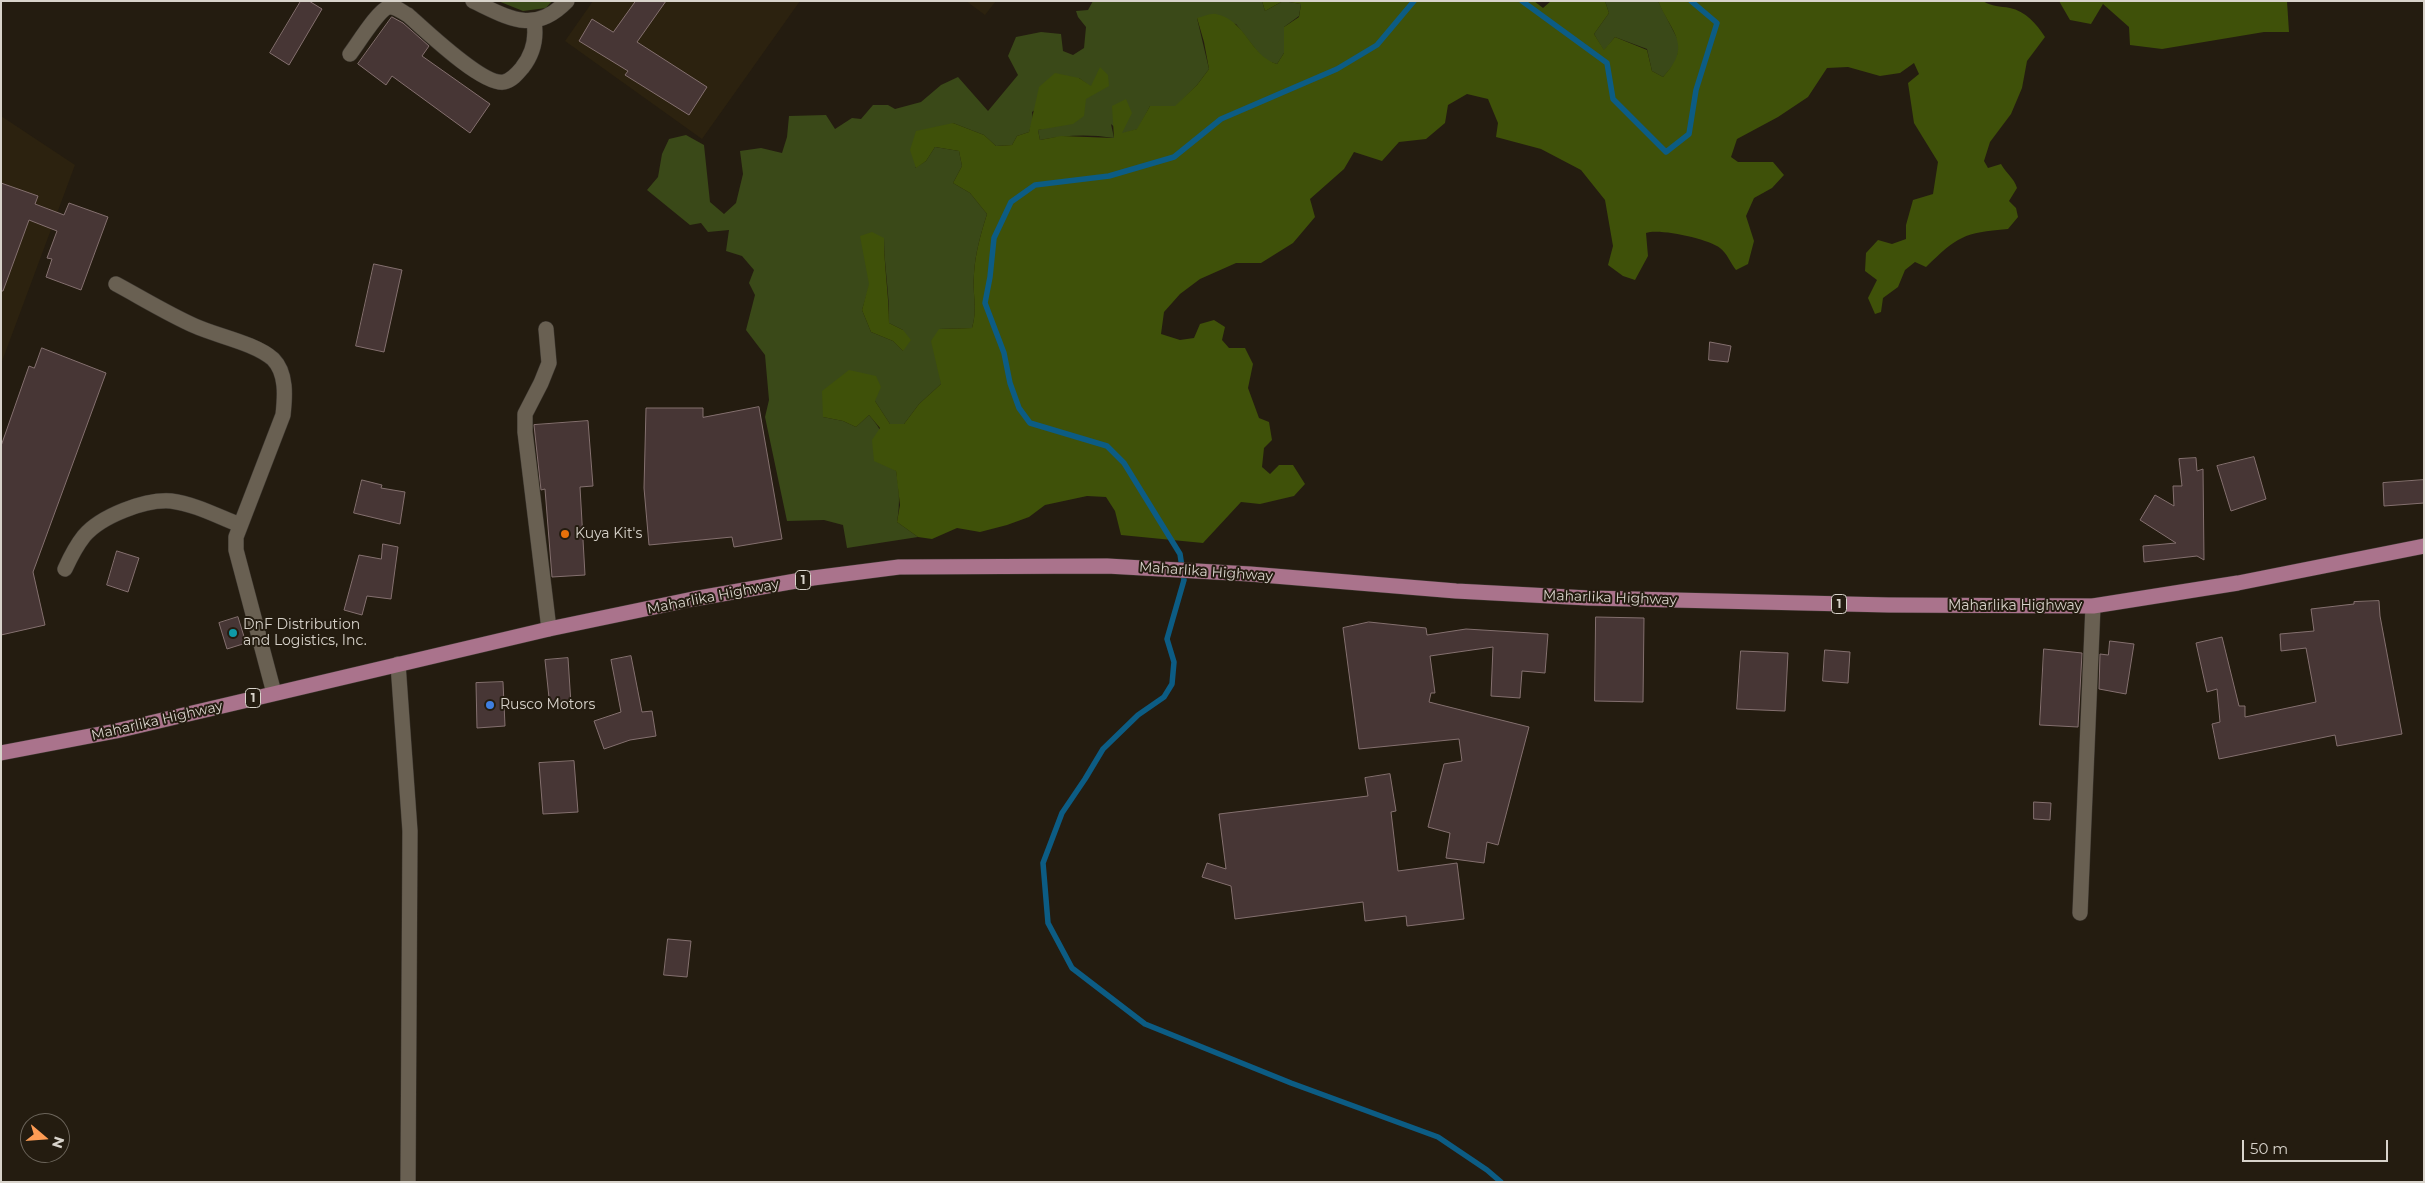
<!DOCTYPE html>
<style>
body{margin:0}
#map{position:relative;width:2425px;height:1183px;overflow:hidden;background:#241c10;font-family:Montserrat,sans-serif}
canvas{display:block}
.frame{position:absolute;inset:0;border:2px solid #d8d3cb;pointer-events:none}
.north{position:absolute;left:20px;top:1113px;width:50px;height:50px;box-sizing:border-box;background:#241c10;border:1px solid #6c655b;border-radius:50%;rotate:108deg;font-size:14px;font-weight:700;line-height:20px;text-align:center;color:#d8d3cb}
.north::after{content:'';display:block;margin:auto;width:18px;height:22px;background:#fd9c55;clip-path:polygon(50% 0,100% 100%,50% 72%,0 100%)}
.scale{position:absolute;left:2242px;top:1140px;width:146px;height:22px;box-sizing:border-box;border:2px solid #d8d3cb;border-top:0;padding-left:6px;font-size:15px;line-height:18px;white-space:nowrap;color:#d8d3cb;-webkit-text-stroke:4px #241c10;paint-order:stroke}
</style>
<div id="map">
<canvas width="2425" height="1183"></canvas>
<div class="frame"></div>
<div class="north">N</div>
<div class="scale">50 m</div>
</div>
<script>
const ctx = document.querySelector('canvas').getContext('2d');
ctx.lineJoin = 'round';
function paint(path, color) { ctx.fillStyle = color; ctx.fill(path, 'evenodd'); }
function trace(path, color, width, dash) { ctx.strokeStyle = color; ctx.lineWidth = width; ctx.lineCap = dash ? 'butt' : 'round'; ctx.setLineDash(dash || []); ctx.stroke(path); }
function drawText(font, color, halo, rows, align = 'center') {
  ctx.font = font + ' Montserrat,sans-serif'; ctx.lineWidth = 4; ctx.setLineDash([]); ctx.textBaseline = 'middle'; ctx.strokeStyle = halo; ctx.fillStyle = color; for (const [text, x, y, turn = 0] of rows) {
    ctx.save(); ctx.translate(x, y); ctx.rotate((+turn || 0) * Math.PI / 180); ctx.textAlign = isNaN(turn) ? turn : align; if (halo) ctx.strokeText(text, 0, 0); ctx.fillText(text, 0, 0); ctx.restore();
  }
}
const built = new Path2D(`
 M593,1H800L702,139L565,41Z
 M966,1H996L985,15Z
 M1,116L75,165L1,364Z`);
const green = new Path2D(`
 M498,1H552L546,8L523,11Z
 M1093,1H1262L1265,11L1283,1L1301,4L1299,16L1284,27V53L1277,64L1264,60L1236,24L1197,18L1209,69L1197,85L1175,107L1150,106L1138,129L1122,134L1111,124L1114,138C1089,134 1065,135 1040,140L1038,130C1059,125 1083,107 1091,87L1079,78L1032,112L1033,120L1029,132L1017,136L1012,145L996,146L984,135L953,123L915,168L926,161L935,147L959,151L962,166L953,183L970,193L987,214C981,233 975,254 974,274C972,293 978,309 972,328L939,329L941,384L919,404L904,424H890L875,401L823,417L843,421L856,427L869,415C893,442 904,486 897,522L918,537L847,548L843,525L824,520L787,521L765,417L769,400L765,355L746,330L755,295L749,283L754,270L742,256L726,251L729,230L708,232L701,223L690,225L647,190L658,177L662,154L669,139L686,135L704,145L710,202L724,214L736,203L743,174L740,151L761,148L782,153L787,137L789,116L826,115L835,129L852,118L861,119L873,105H888L895,109L921,102L941,85L958,77L988,111L1018,75L1008,56L1016,37L1041,32L1061,34L1063,51L1073,55L1084,48L1086,27L1078,17L1076,11L1088,10ZM884,238C884,267 890,295 889,323L903,330V351L893,341L871,332L862,310Z
 M1605,1H1658L1680,44L1676,62L1663,77L1652,71L1647,49L1615,37L1604,51L1594,34L1609,13Z`);
const forest = new Path2D(`
 M1262,1H1534L1543,8L1551,1H1605L1609,13L1594,34L1604,50L1615,37L1647,50L1652,71L1663,77C1693,45 1672,34 1658,1H1983C1992,7 2000,6 2010,8C2025,11 2037,24 2045,37L2027,61L2022,88L2011,114L1990,142L1984,161L1988,168L2001,164C2006,173 2014,178 2017,188L2009,201L2016,208L2018,217L2008,229C1963,233 1958,236 1926,267L1915,262L1905,270L1898,287L1883,298L1881,312L1875,314L1868,298L1877,280L1865,271L1866,253L1878,240L1892,244L1906,239V225L1913,200L1933,194L1938,162L1914,123L1908,83L1919,74L1914,63L1900,73L1880,76L1848,67L1827,68L1808,97L1778,117L1737,139L1731,157L1738,162H1773L1784,175L1772,188L1754,198L1746,216L1754,241L1748,264L1736,270C1731,264 1727,253 1720,248C1709,239 1659,228 1646,233L1648,256L1635,280L1623,276L1608,265L1613,246L1605,200L1581,170L1541,149L1496,137L1498,123L1488,99L1467,94L1448,105L1445,123L1426,139L1399,142L1382,161L1354,152L1344,169L1310,199L1315,217L1293,243L1261,263H1236L1200,279L1180,294L1164,312L1161,334L1180,340L1194,338L1200,324L1214,320L1225,327L1222,340L1229,348H1245L1253,364L1248,388L1259,418L1269,422L1272,440L1264,448L1262,467L1270,474L1279,465H1293L1305,484L1294,496L1260,504L1241,502L1203,543L1121,535L1115,511L1106,497L1087,496L1045,505L1029,517L1007,525L980,532L957,528L932,539L918,537L897,522L900,505L896,471L874,461L872,440L880,428L869,415L856,427L843,421L823,417L822,391L849,370L876,376L881,387L875,401L890,424H904L919,404L941,384L931,341L939,329L972,328C978,309 972,293 974,274C975,254 981,233 987,214L970,193L953,183L962,166L959,151L935,147L926,161L916,168L910,150L916,131L953,123L984,135L996,146L1012,145L1017,136L1029,132L1039,87L1055,73L1079,78L1091,86L1100,67L1108,75L1109,86L1086,99L1084,116L1073,124L1038,130L1040,140L1061,136L1114,138L1112,106L1126,99L1132,113L1122,133L1137,129L1150,106H1175L1197,85L1209,69L1204,42L1197,18C1202,17 1211,13 1216,14C1246,20 1250,56 1277,64L1284,53V27L1299,17L1301,4L1283,1L1265,11Z
 M2059,1H2287L2289,32H2264L2162,49L2130,45L2129,27L2103,4L2091,24L2070,20Z
 M872,232L884,238C884,267 889,295 889,323L903,330L911,340L903,351L893,341L871,332L862,310L869,284L860,236Z`);
const stream = new Path2D(`
 M1414,1L1377,45L1337,69L1221,119L1174,157L1109,176L1035,185L1011,202L994,238L990,277L985,303L1004,353L1010,383L1019,408L1030,423L1107,446L1124,463L1180,554L1184,580L1167,639L1174,662L1172,684L1164,697L1138,715L1103,749L1085,779L1062,813L1043,863L1048,923L1072,968L1145,1024L1291,1083L1438,1137L1487,1170L1501,1182
 M1522,1L1607,63L1613,99L1666,152L1689,134L1696,90L1717,23L1691,1`);
const building = new Path2D(`
 M301,1H309L322,9L289,65L270,53Z
 M636,1H666L637,42L707,87L689,115L625,75L628,71L579,41L592,19L613,32Z
 M392,17L403,23L429,46L422,56L490,104L470,133L392,76L386,85L358,64Z
 M1,183L38,196L35,204L64,215L69,203L108,217L81,290L46,277L52,259L47,258L57,231L29,220L3,291H1Z
 M374,264L402,270L384,352L356,346Z
 M1710,342L1731,346L1728,362L1709,360Z
 M42,348L106,373L33,572L45,625L1,635V446L29,366L34,368Z
 M759,407L782,539L734,547L732,537L649,545L644,488L646,408H703V417Z
 M588,421L593,486L580,487L585,575L552,577L545,489L541,490L534,425Z
 M2254,457L2266,499L2231,511L2217,466Z
 M2196,458L2197,471L2203,469L2204,560L2197,556L2144,562L2143,546L2176,543L2140,520L2155,495L2174,506L2173,486H2182L2179,459Z
 M362,480L382,485L381,488L405,492L400,524L354,513Z
 M2424,480V503L2384,506L2383,483Z
 M383,544L398,547L391,599L367,596L362,615L344,610L359,555L381,559Z
 M117,551L139,558L128,592L107,585Z
 M2379,601L2380,616L2402,734L2337,746L2335,735L2219,759L2212,724L2220,722L2217,689L2207,692L2196,643L2222,637L2239,706H2245V717L2316,702L2306,648L2281,651L2280,634L2314,631L2311,609L2354,604V602Z
 M238,617L246,643L227,649L219,623Z
 M1596,617L1644,618L1643,702L1595,701Z
 M1369,622L1426,628L1427,635L1466,629L1548,634L1545,673L1522,671L1520,698L1491,696L1493,647L1430,656L1435,693H1431L1429,702L1529,727L1498,845L1487,842L1484,863L1446,858L1450,833L1428,827L1444,764L1462,761L1459,739L1359,749L1343,628Z
 M2110,641L2134,644L2126,694L2099,689L2100,654L2108,655Z
 M2044,649L2082,653L2078,727L2040,725Z
 M1825,650L1850,652L1848,683L1823,681Z
 M1741,651L1788,653L1785,711L1737,709Z
 M631,656L642,712L652,711L656,736L630,740L604,749L594,721L621,712L611,660Z
 M568,658L571,704L550,707L545,660Z
 M503,682L505,726L477,728L476,683Z
 M574,761L578,812L543,814L539,763Z
 M1390,774L1396,811L1391,812L1398,871L1457,863L1464,919L1407,926L1406,916L1365,921L1363,902L1235,919L1231,886L1202,877L1207,863L1226,869L1219,814L1368,796L1365,778Z
 M2034,802L2051,803L2050,820L2034,819Z
 M668,939L691,941L687,977L664,975Z`);
const minor = new Path2D(`
 M473,1C509,18 534,35 567,1
 M350,54C357,45 379,9 389,7C396,6 402,12 408,15C425,30 483,86 504,82C512,80 517,74 522,68C533,54 537,40 534,22
 M116,284C142,298 168,314 195,326C217,336 255,343 273,359C287,373 285,397 283,415L236,537V550L274,693
 M546,329L549,363L541,383L525,414V432L549,629
 M65,569C70,558 76,546 84,536C101,516 145,499 171,501C195,504 219,517 240,525
 M398,664L410,831L408,1182
 M2080,913L2093,606`);
const major = new Path2D(`
 M1,753L116,731L549,629L693,599L813,578L899,567L1107,566L1250,574L1456,591L1588,598L1889,605L2093,606L2238,583L2424,546`);
const markers = [
 [565,534,5,"#e8710a"],
 [233,633,5,"#0f9aa8"],
 [490,705,5,"#3f7fe0"]
];
const shields = [
 [803,580,15],
 [1839,604,15],
 [253,698,15]
];
const shieldNames = [
 ["1",803,580],
 ["1",1839,604],
 ["1",253,698]
];
const poiNames = [
 ["Kuya Kit's",575,534],
 ["DnF Distribution",243,625],
 ["and Logistics, Inc.",243,641],
 ["Rusco Motors",500,705]
];
const streetNames = [
 ["Maharlika Highway",1206,572,4],
 ["Maharlika Highway",713,597,-11],
 ["Maharlika Highway",1610,598,2],
 ["Maharlika Highway",2015,606],
 ["Maharlika Highway",157,721,-13]
];
paint(built, '#2c220f');
paint(green, '#3a4918');
paint(forest, '#3f5109');
trace(stream, '#0c5c84', 5.5);
paint(building, '#473635');
trace(building, '#84706f', 1);
trace(minor, '#3e3831', 16);
trace(major, '#3e3831', 16);
trace(minor, '#696052', 15);
trace(major, '#aa738c', 15);
for (const [x, y, r, color] of markers) { const dot = new Path2D(); dot.arc(x, y, r, 0, 2 * Math.PI); ctx.fillStyle = color; ctx.fill(dot); trace(dot, '#241c10', 2); }
for (const [x, y, w] of shields) { const box = new Path2D(); box.roundRect(x - w / 2, y - 9.5, w, 19, 4); ctx.fillStyle = '#241c10'; ctx.fill(box); trace(box, '#d8d3cb', 1); }
drawText('bold 12px', '#d8d3cb', null, shieldNames);
drawText('14px', '#d8d3cb', '#241c10', poiNames, 'left');
drawText('14px', '#d8d3cb', '#241c10', streetNames);
</script>
